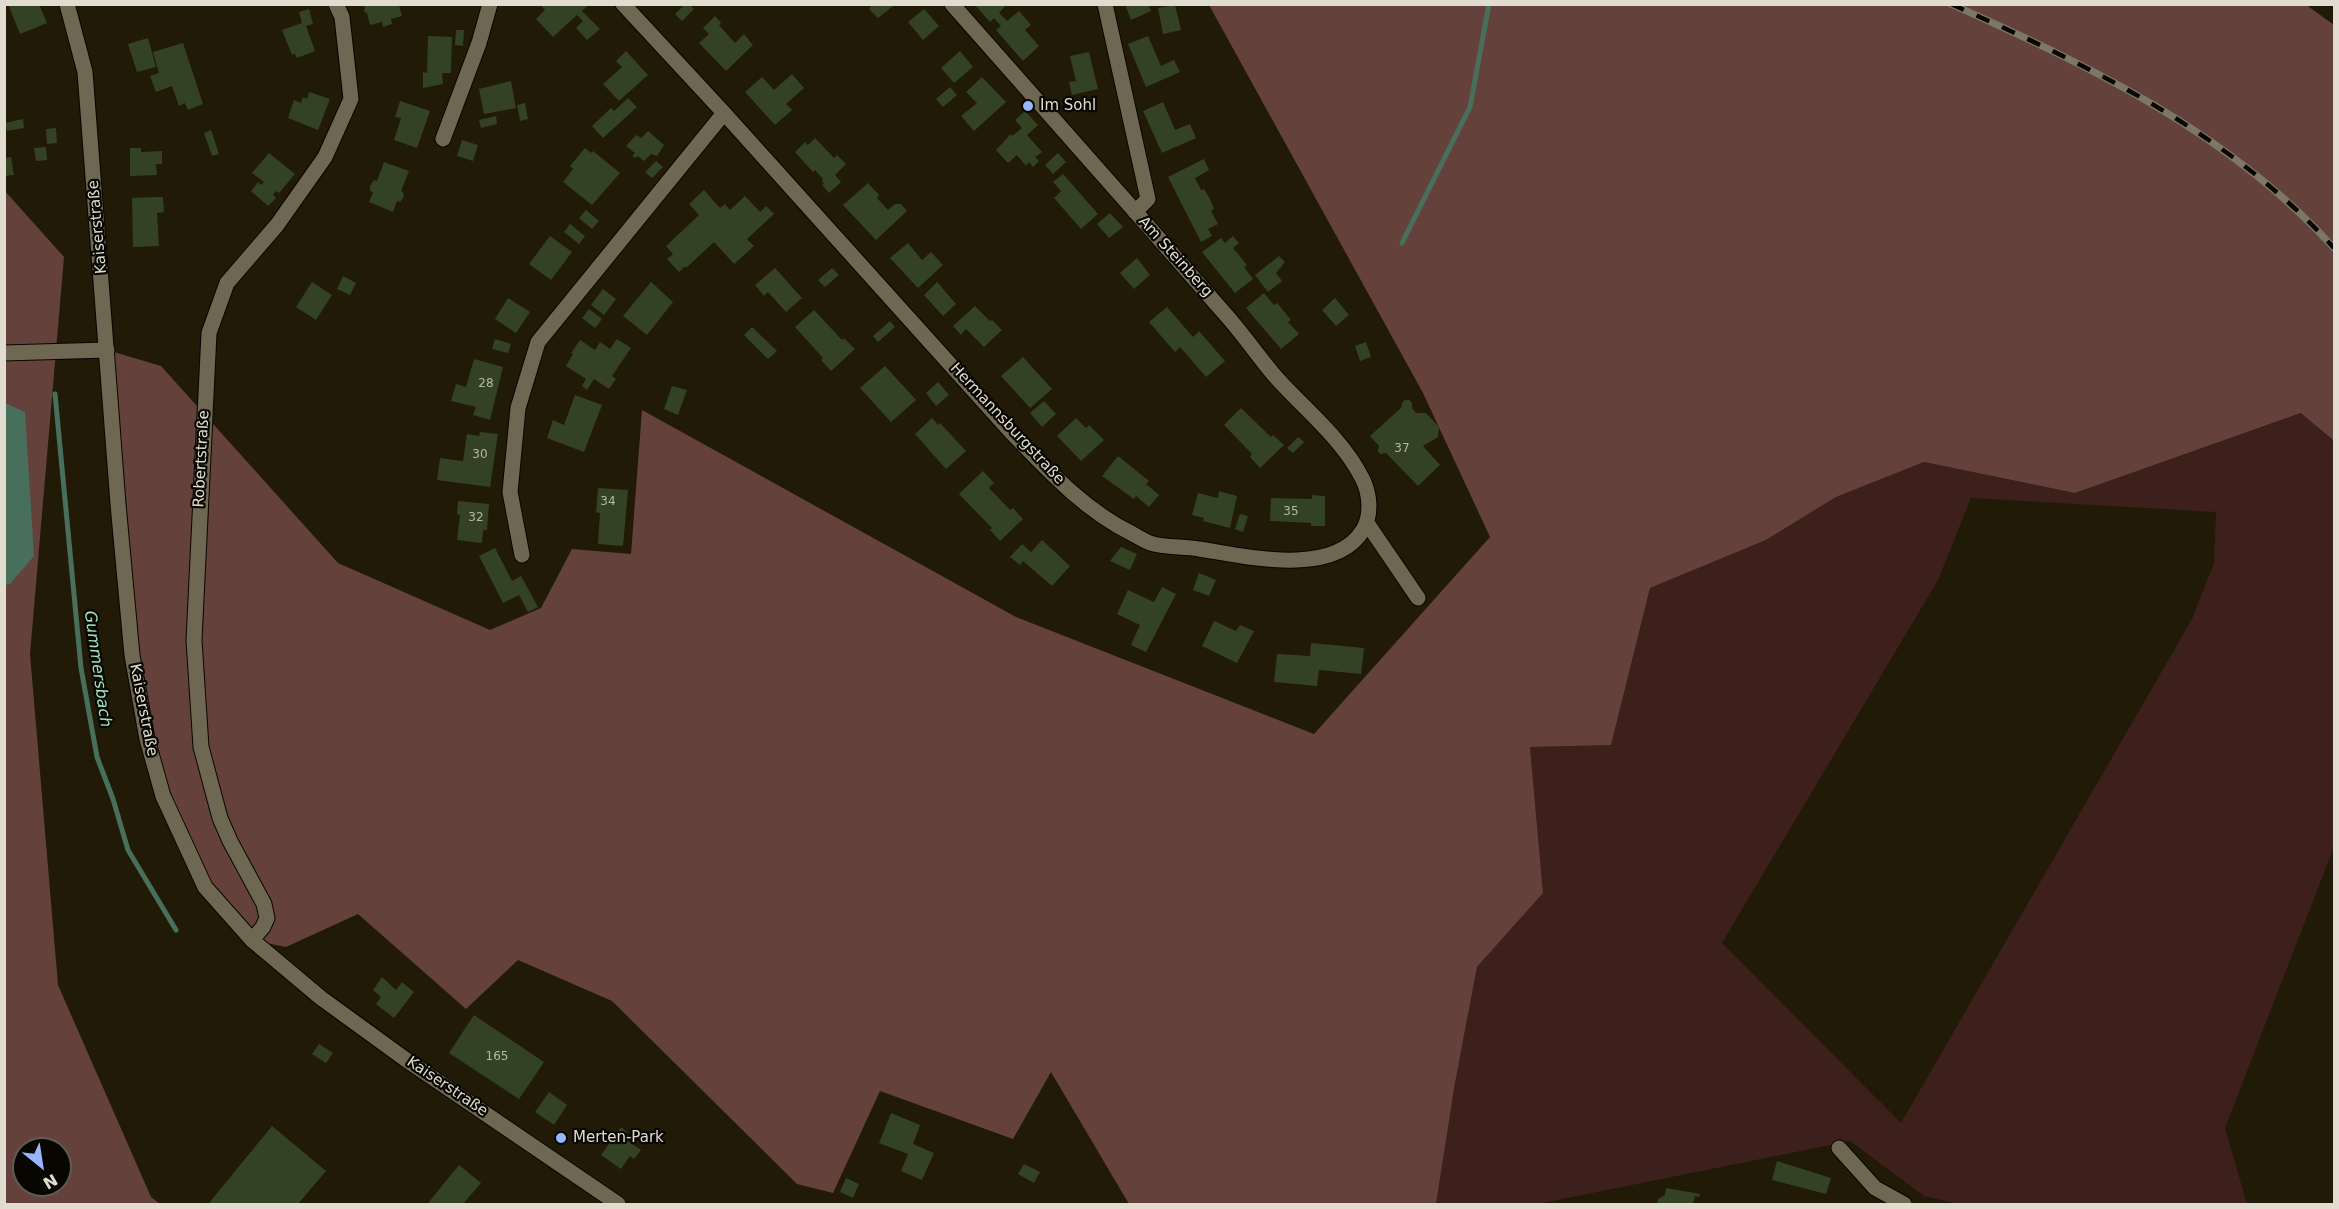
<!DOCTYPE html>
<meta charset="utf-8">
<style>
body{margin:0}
#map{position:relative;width:2339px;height:1209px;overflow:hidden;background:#201a07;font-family:"DejaVu Sans",sans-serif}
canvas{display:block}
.frame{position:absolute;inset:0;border:6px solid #e0ddd0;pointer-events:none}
.north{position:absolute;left:12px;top:1137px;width:60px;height:60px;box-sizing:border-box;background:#070601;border:2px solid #5e5c54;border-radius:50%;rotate:150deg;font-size:16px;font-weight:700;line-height:24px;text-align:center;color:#e0ddd0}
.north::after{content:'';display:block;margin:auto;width:21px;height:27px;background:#96b6fd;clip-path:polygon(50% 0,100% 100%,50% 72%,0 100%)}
</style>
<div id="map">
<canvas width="2339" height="1209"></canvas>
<div class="frame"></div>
<div class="north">N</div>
</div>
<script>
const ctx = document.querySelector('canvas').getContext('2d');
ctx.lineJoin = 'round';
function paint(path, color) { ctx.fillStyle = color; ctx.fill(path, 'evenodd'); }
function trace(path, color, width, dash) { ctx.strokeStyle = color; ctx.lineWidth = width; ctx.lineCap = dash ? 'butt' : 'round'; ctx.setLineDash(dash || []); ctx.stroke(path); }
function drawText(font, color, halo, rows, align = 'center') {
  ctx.font = font + ' "DejaVu Sans",sans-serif'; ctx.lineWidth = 4.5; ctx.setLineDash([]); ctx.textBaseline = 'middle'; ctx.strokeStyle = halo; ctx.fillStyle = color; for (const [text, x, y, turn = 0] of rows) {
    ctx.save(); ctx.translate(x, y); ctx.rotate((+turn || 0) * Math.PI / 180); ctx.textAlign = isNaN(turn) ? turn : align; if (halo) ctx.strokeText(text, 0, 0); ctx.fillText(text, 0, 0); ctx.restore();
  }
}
const green = new Path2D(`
 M2302,413L2334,442V847L2225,1128L2247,1204H1958L1924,1196L1850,1141L1538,1204H1436L1455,1083L1477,967L1543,893L1530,747L1611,745L1650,588L1766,540L1836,497L1924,462L2075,493ZM1971,498L2216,512L2214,563L2192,619L1901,1123L1722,943L1938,580Z`);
const forest = new Path2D(`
 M2305,4L2334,25V441L2301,413L2075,493L1924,462L1836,497L1766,540L1650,588L1611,745L1530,747L1543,893L1477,967L1455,1083L1436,1204H1129L1051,1072L1013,1139L880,1091L833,1193L797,1184L612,1001L518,960L466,1009L358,914L286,947L252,940L205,887L147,739L107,350L161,366L338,563L490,630L541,608L572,549L631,554L642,410L1016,617L1314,734L1490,537L1423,393L1209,5Z
 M4,190L64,257L30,654L58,985L151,1197L160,1204H5ZM24,1149H60V1185H24Z`);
const water = new Path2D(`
 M5,403L25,412L34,556L10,584L5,585Z`);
const stream = new Path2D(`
 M1402,243L1470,107L1489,4
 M55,394L81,668L97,757L113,799L128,850L176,930`);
const building = new Path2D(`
 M8,4H39L47,23L20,34Z
 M365,4L399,5L402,16L391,19L392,24L383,27L382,22L370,25L367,13L364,12Z
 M540,4H589L582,11L600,29L587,40L576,28L583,21L577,15L553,37L536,19L545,10Z
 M685,4H689L694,9L682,21L675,14Z
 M872,4H892L893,6L878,18L869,9Z
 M974,4H1007L999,13L1007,21L1019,11L1031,25L1025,30L1039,46L1023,61L996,30L1001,26L994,18L990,22Z
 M1125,4H1148L1151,11L1131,20Z
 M1175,5L1181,30L1163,34L1158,8Z
 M309,9L313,24L306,26L315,51L297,58L295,54L292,55L282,30L302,23L299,12Z
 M924,9L939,26L923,40L908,22Z
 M715,16L721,23L719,25L735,43L744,34L753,45L726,71L699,43L709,34L703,28Z
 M456,30H464L463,46L455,45Z
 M428,36L452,37L451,73H442L443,84L423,88V72L427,73Z
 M1148,36L1161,66L1174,60L1180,72L1146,87L1128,44Z
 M148,38L156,67L137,72L128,44Z
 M183,43L203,104L188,110L185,103L179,106L172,86L156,92L150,76L159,73L153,52Z
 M626,51L648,75L619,101L603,84L622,67L616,61Z
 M960,51L973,67L954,83L941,68Z
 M1089,52L1098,89L1072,95L1069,82L1076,81L1070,56Z
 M792,74L804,88L786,104L792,110L775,125L745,92L762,77L774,90Z
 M982,77L1006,102L974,131L961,116L977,103L966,92Z
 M511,81L516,108L484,114L479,89Z
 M950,87L957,95L943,107L936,99Z
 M309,92L330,99L318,130L288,118L294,100L301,103L303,97L307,99Z
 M628,98L637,107L603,138L592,126L611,108L614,111Z
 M400,101L430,111L417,148L394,140L401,118L395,117Z
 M1163,102L1175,130L1190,124L1196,138L1162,153L1143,111Z
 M525,103L528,119L520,121L517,105Z
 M1025,111L1038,125L1027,135L1042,152L1035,157L1039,161L1033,167L1029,162L1026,166L1017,155L1008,163L996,150L1011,134L1012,136L1022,128L1015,120Z
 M496,116L497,124L481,128L479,120Z
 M23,119L24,128L7,131L5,123Z
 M56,128L57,143L47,144L46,129Z
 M211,130L219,154L212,156L204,133Z
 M648,131L664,145L657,156L651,154L644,161L638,156L635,158L632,156L635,153L626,146L636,135L641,138Z
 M815,138L834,158L837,155L846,164L835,175L841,182L829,193L822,185L824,184L822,181L823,179L815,170L813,172L795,152L805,142L808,145Z
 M462,140L478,145L473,161L457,156Z
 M46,147L47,160L36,161L34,148Z
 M130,148H141V152L162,151V164H156L157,175L130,176Z
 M585,148L591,153L593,151L620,173L592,205L563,182L573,169L570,166Z
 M269,153L295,174L279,193L276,191L273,195L276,198L268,206L251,191L258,182L261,185L264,182L252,173Z
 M1058,153L1066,162L1053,174L1045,165Z
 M11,157L14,175L4,176V158Z
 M1204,159L1209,170L1195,178L1201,190L1204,189L1210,199L1214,209L1211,211L1218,224L1208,229L1212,236L1201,242L1168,177Z
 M656,161L663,167L652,178L645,172Z
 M384,162L409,171L401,191L403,192L404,197L400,202L397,201L393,212L369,202L373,192L370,191V186L374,180L377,181Z
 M1063,174L1098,214L1081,229L1054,198L1061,191L1053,182Z
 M868,183L879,195L877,198L888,210L895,204H901L907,211L876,240L843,205Z
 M704,190L720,208L725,204L730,210L745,196L760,212L766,206L774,214L747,239L754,246L734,264L714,242L686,268L685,266L679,272L667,259L673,254L666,246L699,215L689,204Z
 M156,197H163L164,212L157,213L159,246L133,247L132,198Z
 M586,210L599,221L592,229L579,218Z
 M1110,213L1123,227L1109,238L1097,224Z
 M570,224L585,236L579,244L564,232Z
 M550,236L572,252L551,280L529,264Z
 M1233,236L1239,243L1233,248L1247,265L1244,267L1253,279L1235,293L1202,252L1221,238L1225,243Z
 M908,243L922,260L931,252L943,265L918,288L890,258Z
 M1279,256L1285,262L1276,273L1282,281L1268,292L1255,275Z
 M1137,258L1150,275L1134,289L1120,273Z
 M775,268L802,298L786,312L768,292L764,296L755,285Z
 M832,268L839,275L825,287L818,280Z
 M343,276L356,283L350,295L337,289Z
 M312,282L332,295L316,320L296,307Z
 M651,282L673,302L647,335L623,316Z
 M937,282L956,304L943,316L924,295Z
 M603,289L616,299L604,315L591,305Z
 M1264,293L1274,305L1277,303L1291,320L1288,322L1299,334L1281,349L1246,308Z
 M508,298L530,312L516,333L495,319Z
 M1335,298L1349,315L1336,326L1322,310Z
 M975,306L990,321L992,320L1002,330L984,347L966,329L961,335L953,326Z
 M1167,307L1193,337L1199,331L1225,361L1206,377L1180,347L1175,352L1149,322Z
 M589,309L602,319L595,328L582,318Z
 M814,310L842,340L844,338L855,349L831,371L821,360L823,358L795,327Z
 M890,321L895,327L878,342L873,336Z
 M752,327L777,351L768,359L744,335Z
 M495,339L511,344L508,353L492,349Z
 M617,339L631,348L612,376L616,379L609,389L594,379L587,390L582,386L586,379L566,366L573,354L571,353L580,340L595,350L600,342L610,349Z
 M1366,342L1371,357L1360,361L1355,346Z
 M1023,357L1052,389L1030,408L1001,376Z
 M474,359L503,367L490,420L473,415L476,407L451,401L456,384L466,387Z
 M885,366L916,400L891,422L860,388Z
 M938,382L949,395L936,406L926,393Z
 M672,386L687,390L678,415L664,409Z
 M575,395L602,405L584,452L547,438L553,420L564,425Z
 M1405,400H1409L1412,403V408L1416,413H1426L1439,427L1438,437L1423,446L1440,465L1418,486L1386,453L1380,454L1378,451L1379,446L1370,436L1401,408L1402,403Z
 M1044,401L1056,414L1042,427L1030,413Z
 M1241,408L1271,437L1273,435L1284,445L1260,468L1250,457L1252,454L1224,425Z
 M932,418L938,425L940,423L966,451L946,469L915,434Z
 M1076,418L1086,428L1089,425L1104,440L1081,461L1057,436Z
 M480,432L498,434L490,487L437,480L440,458L463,461L467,434L479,436Z
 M1298,437L1304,442L1293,453L1287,448Z
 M1118,456L1149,481L1146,484L1159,495L1149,507L1136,496L1134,499L1102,476Z
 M983,471L994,483L989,488L1010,510L1013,508L1023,519L1000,541L990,530L992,528L959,494Z
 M598,488L628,490L623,546L598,544L600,513L596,512Z
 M1219,491L1237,496L1230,528L1203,521L1204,518L1192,515L1198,493L1218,498Z
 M1312,495L1325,496V526H1311V523L1270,521L1271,498L1312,499Z
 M458,501L489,504L487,530H483L482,543L457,540L460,515L457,514Z
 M1240,514L1248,516L1243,532L1235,529Z
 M1042,540L1070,566L1052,586L1023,561L1020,565L1010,557L1022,544L1031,552Z
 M1121,547L1137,554L1130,570L1110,561Z
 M495,548L512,581L521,576L538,607L528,612L519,595L503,603L479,556Z
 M1199,573L1216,580L1209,596L1193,590Z
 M1162,587L1176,594L1146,652L1131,645L1140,625L1117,614L1128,590L1154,602Z
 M1214,621L1236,631L1240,625L1254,631L1237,663L1202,646Z
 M1311,643L1364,648L1361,674L1319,670L1317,686L1274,682L1277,654L1310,656Z
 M382,977L396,990L402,982L414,992L394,1018L376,1004L381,997L373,990Z
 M474,1015L544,1062L519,1099L449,1053Z
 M319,1044L333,1053L326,1063L312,1054Z
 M549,1092L567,1105L554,1125L535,1112Z
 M891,1113L920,1125L913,1144L934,1153L922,1180L901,1171L908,1154L879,1143Z
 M272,1126L326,1171L298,1204H211L209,1203Z
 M621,1127L627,1132L621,1140L626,1144L628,1141L641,1150L634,1159L630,1156L621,1169L601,1155Z
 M1777,1161L1831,1178L1826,1194L1772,1180Z
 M1024,1164L1040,1172L1034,1183L1018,1174Z
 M459,1165L481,1183L463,1204H430L428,1203Z
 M846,1178L859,1184L853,1198L840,1192Z
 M1666,1188L1700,1194L1699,1197L1695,1196L1693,1204H1657L1658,1199L1665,1195Z`);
const street = new Path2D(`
 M623,4L724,113L1011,432C1048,470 1083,509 1131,533C1137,536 1144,541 1150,543C1165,548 1184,546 1199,549C1244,556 1334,578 1363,530C1372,515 1370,493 1362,478C1342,438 1303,408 1274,375C1257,355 1243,334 1226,315C1135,211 1044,108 952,4
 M1105,4L1148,199L1135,212
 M443,139L479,43L490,4
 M4,353L107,350
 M1367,523L1418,598
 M522,555L510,492L518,408L538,342L724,113
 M252,940L263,927L267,918L264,904L230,841L220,818L201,747L194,640L209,333L227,283L277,225L325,157L351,99L342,17L336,4
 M1839,1148L1875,1188L1904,1204`);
const secondary = new Path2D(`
 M67,4L85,72L118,504L132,655L147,739L163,796L205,887L252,940L321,998L405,1059L618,1204`);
const rail = new Path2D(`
 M1951,4C2090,66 2230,133 2334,248`);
const markers = [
 [1028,106,6,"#96b6fd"],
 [561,1138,6,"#96b6fd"]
];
const numberNames = [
 ["28",486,384],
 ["37",1402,449],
 ["30",480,455],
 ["34",608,502],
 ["35",1291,512],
 ["32",476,518],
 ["165",497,1057]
];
const poiNames = [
 ["Im Sohl",1040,106],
 ["Merten-Park",573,1138]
];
const streetNames = [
 ["Kaiserstraße",98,227,-95],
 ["Am Steinberg",1175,257,48],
 ["Hermannsburgstraße",1007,424,47],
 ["Robertstraße",202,459,-87],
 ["Kaiserstraße",143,710,79],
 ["Kaiserstraße",447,1087,34]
];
const waterNames = [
 ["Gummersbach",97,669,82]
];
paint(green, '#3d1f1c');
paint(forest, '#65413c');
paint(water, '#486e5c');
trace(stream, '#486e5c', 5);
paint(building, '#344224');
trace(street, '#090500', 17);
trace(secondary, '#090500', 17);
trace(street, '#6e6852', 15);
trace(secondary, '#6e6852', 15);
trace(rail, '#7c7767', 7);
trace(rail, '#070601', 4.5, [14]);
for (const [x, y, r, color] of markers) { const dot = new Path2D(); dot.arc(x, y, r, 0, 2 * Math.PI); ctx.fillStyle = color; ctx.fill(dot); trace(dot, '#070601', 2); }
drawText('12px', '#b5b6a5', null, numberNames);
drawText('15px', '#e0ddd0', '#070601', poiNames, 'left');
drawText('15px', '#e0ddd0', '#070601', streetNames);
drawText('italic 16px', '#a0e4c3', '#070601', waterNames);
</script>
